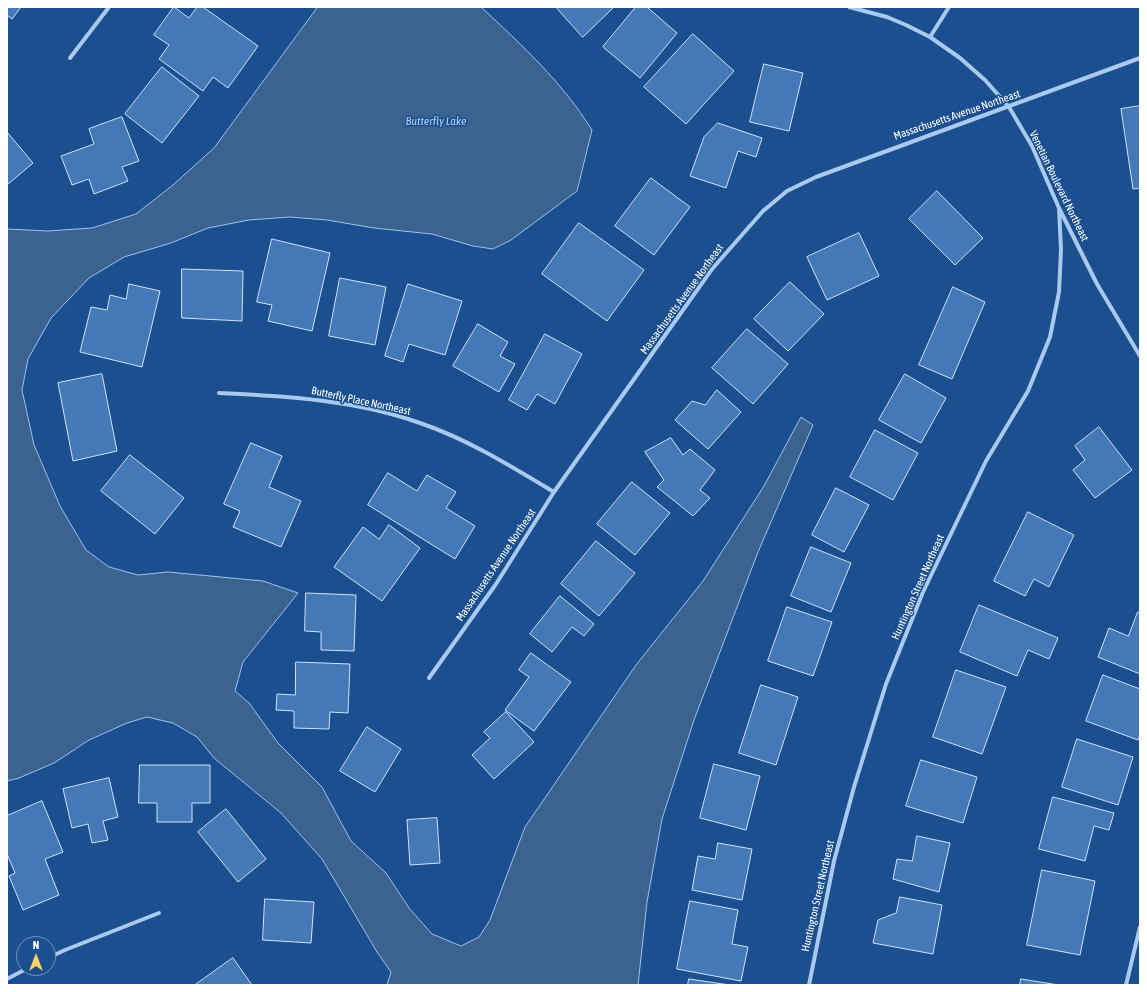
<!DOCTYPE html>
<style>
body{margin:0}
#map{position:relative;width:1147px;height:992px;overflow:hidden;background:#1b4f8f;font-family:"Asap Condensed",sans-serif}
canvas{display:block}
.frame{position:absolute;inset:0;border:8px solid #fff;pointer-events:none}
.north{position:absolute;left:16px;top:936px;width:40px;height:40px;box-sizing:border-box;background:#1b4f8f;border:1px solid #7695bc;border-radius:50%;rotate:0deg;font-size:11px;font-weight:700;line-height:16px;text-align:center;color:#fff}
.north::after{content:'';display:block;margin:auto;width:14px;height:18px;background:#ffd166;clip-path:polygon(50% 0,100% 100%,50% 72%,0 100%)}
</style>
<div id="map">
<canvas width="1147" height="992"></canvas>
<div class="frame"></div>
<div class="north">N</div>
</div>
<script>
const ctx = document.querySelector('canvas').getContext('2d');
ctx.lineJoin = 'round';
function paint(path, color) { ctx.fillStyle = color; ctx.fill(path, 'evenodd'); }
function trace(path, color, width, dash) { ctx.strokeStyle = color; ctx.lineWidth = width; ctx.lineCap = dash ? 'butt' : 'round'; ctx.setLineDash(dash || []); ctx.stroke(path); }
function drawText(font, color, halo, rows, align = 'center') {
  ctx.font = font + ' "Asap Condensed",sans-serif'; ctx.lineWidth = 3; ctx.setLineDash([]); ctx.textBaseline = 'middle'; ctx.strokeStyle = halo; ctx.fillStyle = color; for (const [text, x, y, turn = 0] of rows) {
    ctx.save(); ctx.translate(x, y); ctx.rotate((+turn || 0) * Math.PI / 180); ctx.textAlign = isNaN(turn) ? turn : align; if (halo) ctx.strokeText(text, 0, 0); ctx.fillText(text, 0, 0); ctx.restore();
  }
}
const water = new Path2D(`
 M318,7H481C523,46 562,82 592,130L577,191L511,240L493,249L473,246L432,234L374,228L327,220L290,217L249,220L208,228L171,243L124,257L89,278L51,318L28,359L22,390L34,445L60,506L86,550L109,567L138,575L168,572L263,581L298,593L243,662L235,691L249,703L278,743L322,787L351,841L386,873L409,908L432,934L461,946L479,937L490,920L525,827L636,665L703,581L764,486L801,417L813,425L758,552L694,720L662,819L647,902L638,985H387L391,972L377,952L322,859L281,813L214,758L197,737L173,723L147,717L127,723L89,740L54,763L19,778L7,781V229L48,231L92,228L136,214L173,185L214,148Z`);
const building = new Path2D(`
 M7,7H21L12,19L7,15Z
 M174,7L189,18L197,7H203L258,46L228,88L213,77L203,91L159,59L169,45L154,35Z
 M556,7H614L583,37Z
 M636,7H647L677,33L640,78L603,47Z
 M693,34L734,71L686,124L644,87Z
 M764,64L803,73L789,131L750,122Z
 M162,67L199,96L162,143L125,114Z
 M1140,106V188L1133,189L1121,109Z
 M122,117L139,161L122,167L128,181L94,194L89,179L72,185L61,156L94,144L89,129Z
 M718,123L762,138L756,157L738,151L726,188L690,176L704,137Z
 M7,132L33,163L7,185Z
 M651,178L690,207L654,255L615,226Z
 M937,191L983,238L955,265L909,219Z
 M579,223L644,270L607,321L542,274Z
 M859,233L879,276L827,300L807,257Z
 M272,239L330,253L312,331L268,321L272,305L257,302Z
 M182,269L243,271L242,321L182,318Z
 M340,278L386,287L375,345L329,336Z
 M790,282L824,314L788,351L754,319Z
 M129,284L160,291L142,367L80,352L91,307L107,310L110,295L126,299Z
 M408,284L462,301L445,355L409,344L403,362L385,356Z
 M953,287L985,302L952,379L919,365Z
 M478,324L508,342L500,356L515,364L499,392L453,366Z
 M747,329L788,364L753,404L712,368Z
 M545,334L582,354L555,404L537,394L527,410L509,400Z
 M102,374L117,451L73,461L58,383Z
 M905,374L946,398L921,443L879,420Z
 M717,390L741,412L708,449L675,420L692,401L705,405Z
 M1099,427L1132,470L1095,498L1073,470L1085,460L1075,446Z
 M875,430L918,453L893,500L850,477Z
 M671,438L683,455L690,449L715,470L700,490L710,498L693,516L657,487L664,480L645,452Z
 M251,443L282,456L269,487L301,501L281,547L233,527L240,511L224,504Z
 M130,455L184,498L155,534L101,491Z
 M388,473L417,491L427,475L456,492L446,508L475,526L455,559L368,505Z
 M632,482L670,513L635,555L597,524Z
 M836,488L869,505L844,552L812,535Z
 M1028,512L1074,535L1049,587L1034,579L1025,596L994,581Z
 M389,525L420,548L382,601L334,567L363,527L379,539Z
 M596,541L635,573L599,616L561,584Z
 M811,547L851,563L831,612L791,596Z
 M306,593L356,595L354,651L321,650V632L305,631Z
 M560,596L594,624L584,636L572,627L552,652L530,634Z
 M979,605L1058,638L1049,659L1028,650L1017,676L960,652Z
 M787,607L832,622L813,676L768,661Z
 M1138,612L1140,613V674L1098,657L1109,628L1128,636Z
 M531,653L571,682L534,731L505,710L529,677L519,670Z
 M296,662L350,664L348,713L330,712L329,729L294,728V711L276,710L277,694L295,695Z
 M956,670L1006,687L982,754L933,737Z
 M1103,675L1140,689V735L1138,740L1086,721Z
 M761,685L798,697L776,765L739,753Z
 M506,712L534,742L494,779L472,755L490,738L484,732Z
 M367,727L401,749L375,792L340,771Z
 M1077,739L1133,757L1118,805L1062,787Z
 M921,760L977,777L963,823L906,806Z
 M714,764L760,776L746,830L700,818Z
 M140,765H210V803H192V822H157V803H139Z
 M109,778L118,817L103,821L108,840L92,843L88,824L72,828L63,789Z
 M1053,797L1114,813L1109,830L1094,826L1085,861L1039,849Z
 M42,801L63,852L45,859L59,895L23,910L9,876L15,873L7,854V816Z
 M226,809L266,859L238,882L198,832Z
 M437,818L440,863L410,865L407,820Z
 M917,836L950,843L939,892L893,879L897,859L912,861Z
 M718,843L752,849L742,900L692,890L698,856L715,859Z
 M1042,870L1095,881L1080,955L1027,945Z
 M900,897L942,905L933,954L873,943L878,920L896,913Z
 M265,899L314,902L311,943L263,940Z
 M690,901L738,910L732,944L748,947L741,981L677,969Z
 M233,958L252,985H195Z
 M689,979L730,985H688Z
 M1021,979L1059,985H1020Z`);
const street = new Path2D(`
 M849,7L887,17L906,25L930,37L960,58L985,80L1009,107L1032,146L1059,208L1097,284L1140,356
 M930,37L949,7
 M70,58L109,7
 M219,393C286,396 355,400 420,423C467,439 511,466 554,492
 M429,678L496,584L554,492L712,269L763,211L787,191L816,177L1140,58
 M48,958L65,950L159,913
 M7,979L28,968
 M809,985L834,861L854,787L886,684L923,592L986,461L1028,391L1050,337L1059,292L1061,250L1059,208
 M1126,985L1140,927`);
const streetNames = [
 ["Massachusetts Avenue Northeast",957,115,-19],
 ["Venetian Boulevard Northeast",1059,186,64],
 ["Massachusetts Avenue Northeast",682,299,-54],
 ["Butterfly Place Northeast",361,401,12],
 ["Massachusetts Avenue Northeast",496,565,-56],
 ["Huntington Street Northeast",918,587,-66],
 ["Huntington Street Northeast",818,896,-77]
];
const waterNames = [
 ["Butterfly Lake",436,121]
];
paint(water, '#3c6290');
trace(water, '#9cc4f0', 1);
paint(building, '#4478b7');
trace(building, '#cfe3fa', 1);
trace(street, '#a9c9ee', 4);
drawText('11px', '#fff', '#1b4f8f', streetNames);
drawText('italic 12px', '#b5d3f5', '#1b4f8f', waterNames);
</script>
